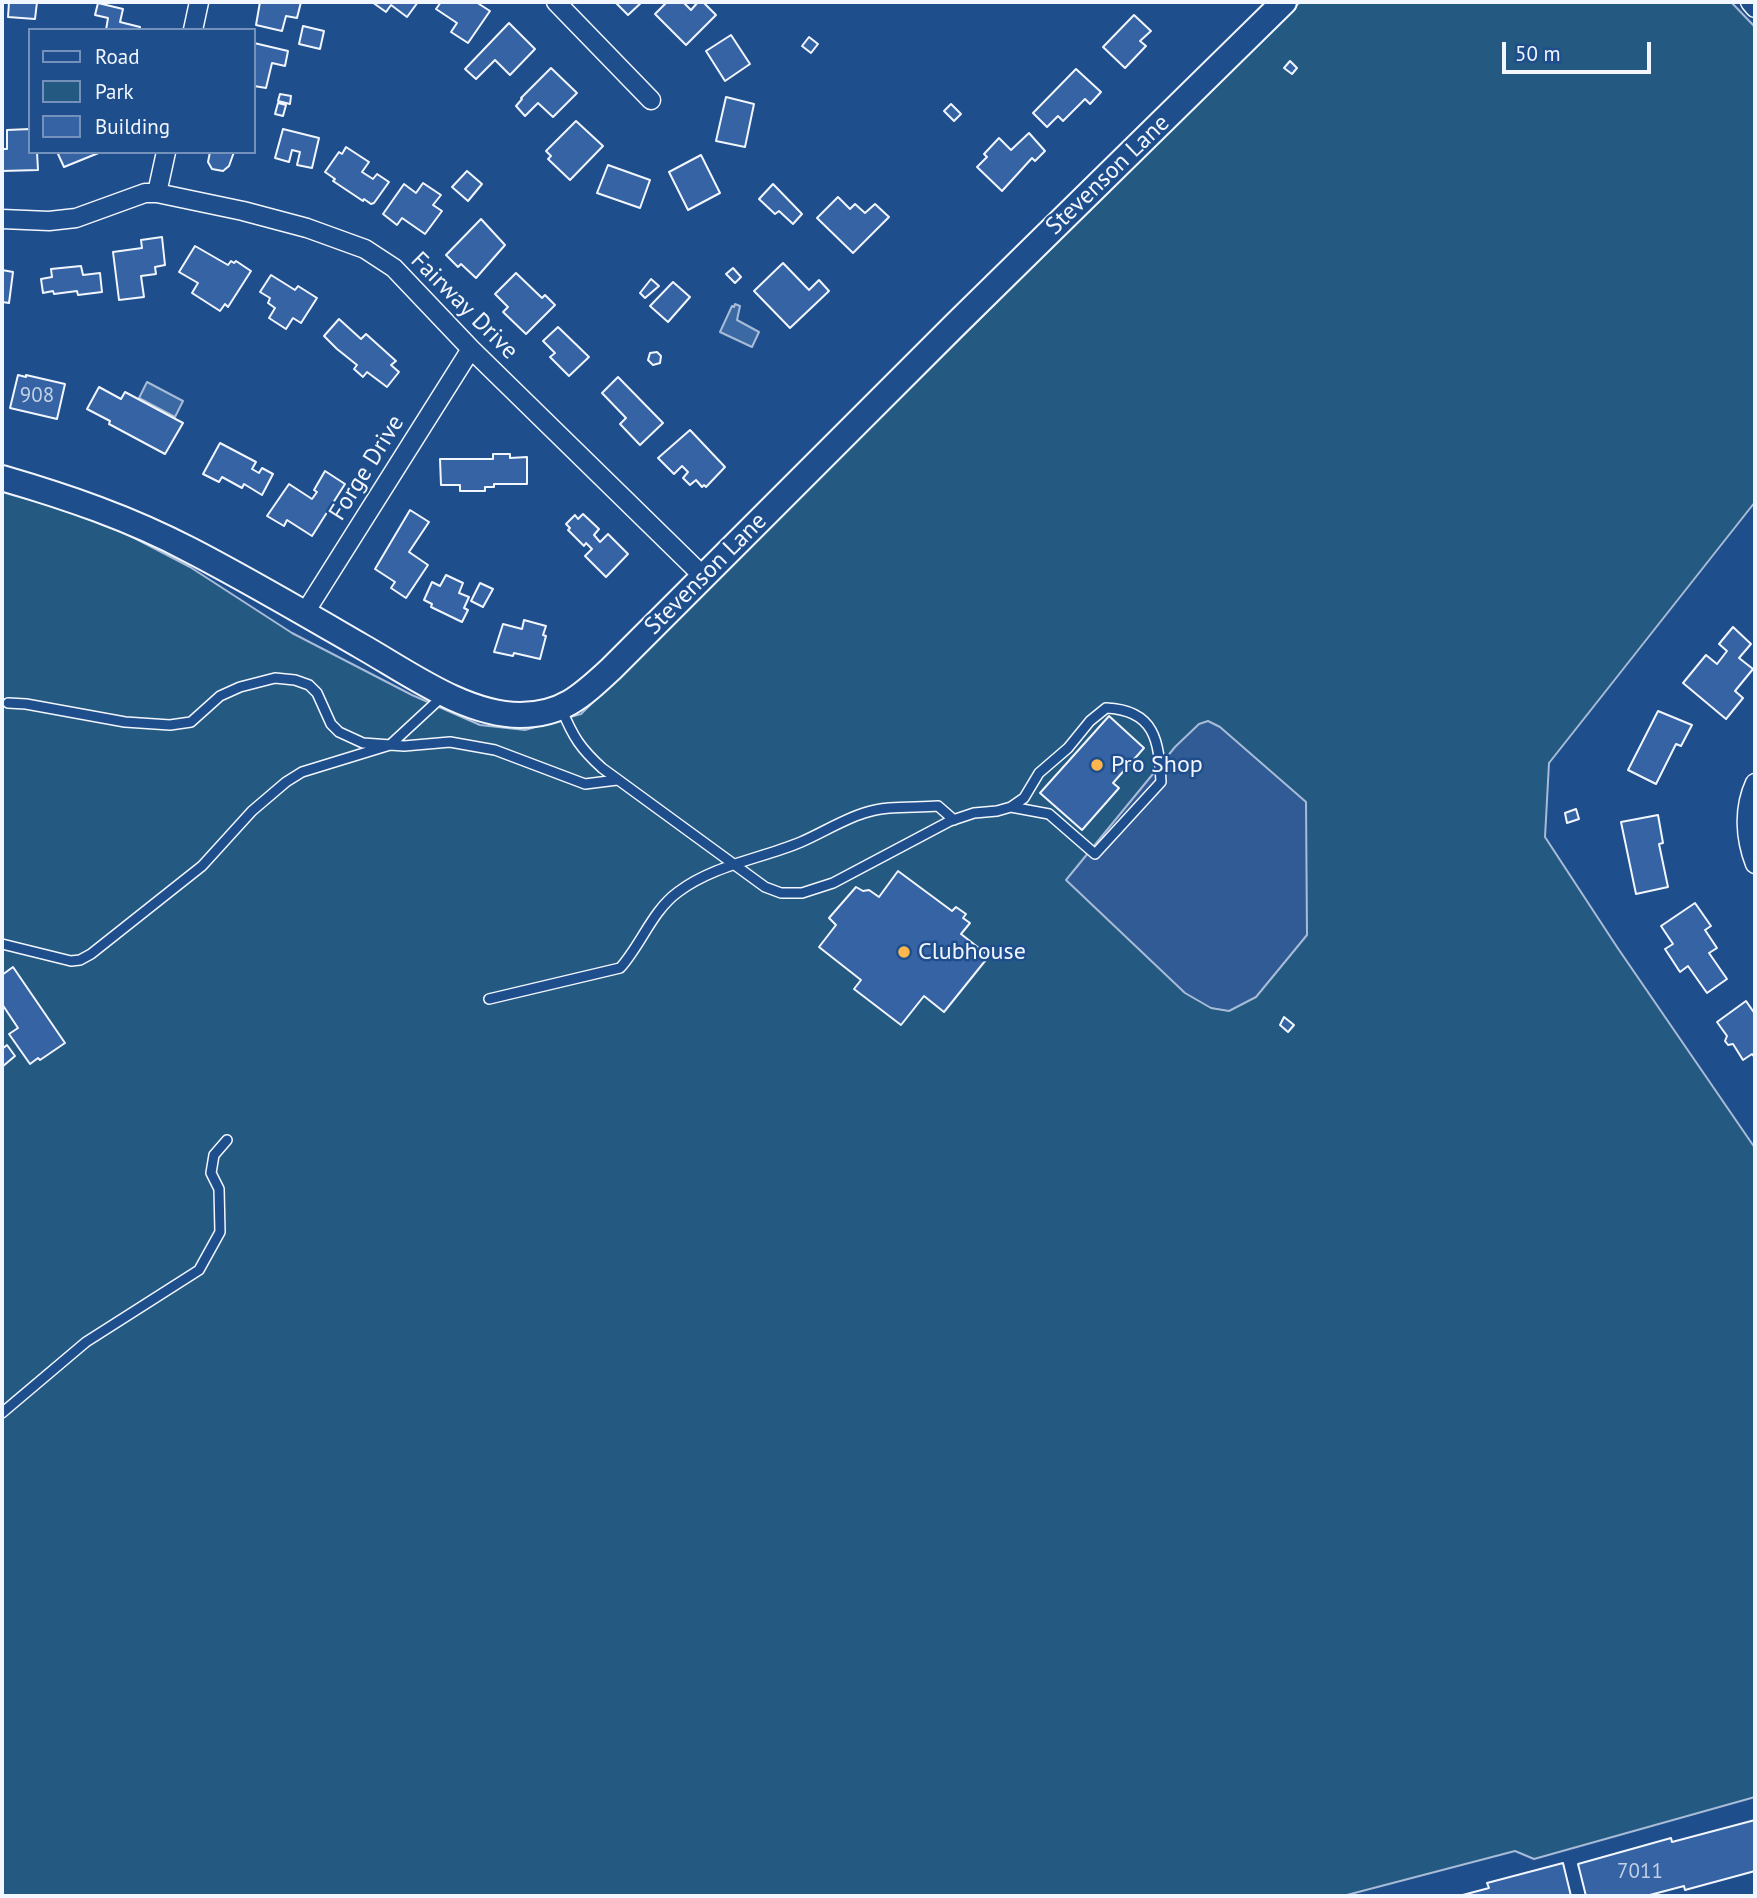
<!DOCTYPE html>
<style>
body{margin:0}
#map{position:relative;width:1757px;height:1898px;overflow:hidden;background:#1f4e8c;font-family:"PT Sans",sans-serif}
canvas{display:block}
.frame{position:absolute;inset:0;border:4px solid #f2f6ff;pointer-events:none}
.legend{position:absolute;left:28px;top:28px;width:228px;height:126px;box-sizing:border-box;background:#1f4e8c;border:2px solid #7391ba;margin:0;padding:9px 12px;list-style:none;font-size:21px;color:#f2f6ff}
.legend li{display:flex;align-items:center;gap:14px;height:35px}
.legend b{width:35px;border:2px solid #7391ba}
.scale{position:absolute;left:1502px;top:42px;width:149px;height:32px;box-sizing:border-box;border:4px solid #f2f6ff;border-top:0;padding-left:9px;font-size:21px;line-height:24px;white-space:nowrap;color:#f2f6ff;-webkit-text-stroke:5px #1f4e8c;paint-order:stroke}
</style>
<div id="map">
<canvas width="1757" height="1898"></canvas>
<div class="frame"></div>
<ul class="legend">
<li><b style="height:9px;background:#1f4e8c"></b>Road</li>
<li><b style="height:19px;background:#245a82"></b>Park</li>
<li><b style="height:19px;background:#3563a3"></b>Building</li>
</ul>
<div class="scale">50 m</div>
</div>
<script>
const ctx = document.querySelector('canvas').getContext('2d');
ctx.lineJoin = 'round';
function paint(path, color) { ctx.fillStyle = color; ctx.fill(path, 'evenodd'); }
function trace(path, color, width, dash) { ctx.strokeStyle = color; ctx.lineWidth = width; ctx.lineCap = dash ? 'butt' : 'round'; ctx.setLineDash(dash || []); ctx.stroke(path); }
function drawText(font, color, halo, rows, align = 'center') {
  ctx.font = font + ' "PT Sans",sans-serif'; ctx.lineWidth = 5; ctx.setLineDash([]); ctx.textBaseline = 'middle'; ctx.strokeStyle = halo; ctx.fillStyle = color; for (const [text, x, y, turn = 0] of rows) {
    ctx.save(); ctx.translate(x, y); ctx.rotate((+turn || 0) * Math.PI / 180); ctx.textAlign = isNaN(turn) ? turn : align; if (halo) ctx.strokeText(text, 0, 0); ctx.fillText(text, 0, 0); ctx.restore();
  }
}
const green = new Path2D(`
 M1300,2H1731L1755,27V502L1549,763L1545,837L1617,947L1755,1148V1797L1534,1859L1515,1851L1343,1896H2V492L98,519L190,567L292,633L412,695L480,725L525,730L581,714Z`);
const parking = new Path2D(`
 M1208,721L1220,727L1306,802L1307,935L1256,997L1229,1011L1211,1008L1185,993L1066,880L1175,747L1199,724Z`);
const water = new Path2D(`
 M735,304L740,306L737,320L759,332L752,347L720,332L732,306L734,307Z
 M147,382L183,401L175,417L139,398Z`);
const building = new Path2D(`
 M9,2H37L35,19L8,17Z
 M260,2H301L297,18L286,16L282,31L256,25Z
 M372,2H418L407,17L391,5L386,12Z
 M441,2H476L490,11L468,43L451,32L457,23L436,9Z
 M615,2H642L628,15Z
 M667,2H683L691,10L698,2H703L716,15L686,45L655,14Z
 M98,3L123,9L120,22L140,27V30H106L108,18L95,15Z
 M1134,15L1151,31L1140,41L1146,46L1125,68L1103,47Z
 M509,23L535,49L510,75L495,60L476,79L465,69Z
 M303,26L324,31L320,49L299,44Z
 M731,35L750,64L725,81L706,51Z
 M809,37L818,44L811,53L802,46Z
 M254,43L288,51L285,66L272,63L266,88L254,86Z
 M1290,61L1297,68L1292,74L1284,68Z
 M551,68L577,93L553,117L538,103L525,116L516,106L522,99L521,98Z
 M1076,69L1101,92L1090,104L1085,99L1063,121L1058,116L1047,127L1033,113Z
 M280,94L291,96L290,104L278,101Z
 M726,97L754,104L745,147L716,141Z
 M278,103L286,105L283,116L275,114Z
 M951,104L961,114L954,121L944,111Z
 M576,121L603,146L570,180L548,159L551,156L546,151Z
 M30,129V152H37L38,170L2,171V149H7V130Z
 M283,129L319,138L312,168L297,165L300,152L292,150L289,162L275,158Z
 M1029,133L1045,151L1035,161L1032,158L1002,191L977,167L987,157L984,154L999,138L1011,150Z
 M346,147L369,162L362,172L373,179L377,174L389,182L374,203L371,204L364,199L363,201L333,181L335,179L325,172L339,152L342,154Z
 M61,152H101L64,167L58,154Z
 M210,152H234L229,166L223,171L212,169L208,162Z
 M701,155L720,193L688,210L669,172Z
 M608,165L650,180L640,208L597,193Z
 M467,171L482,184L468,201L452,187Z
 M423,183L441,195L433,205L442,211L425,234L402,218L397,225L383,214L404,184L416,193Z
 M773,184L802,214L793,224L779,211L775,214L759,199Z
 M838,197L850,209L855,204L865,213L875,204L889,217L853,253L817,218Z
 M481,219L505,245L476,278L461,264L458,267L446,255Z
 M162,237L165,265L155,267L156,274L141,276L144,297L119,300L113,252L142,248L141,240Z
 M195,246L228,265L231,261L234,263L236,261L251,271L228,307L225,304L220,311L192,293L198,283L179,272Z
 M783,263L809,290L819,280L829,291L790,328L754,291Z
 M81,266L83,275L100,273L102,292L78,295L77,291L54,294L53,291L43,293L41,279L52,277L51,269Z
 M733,268L741,277L735,283L726,274Z
 M2,270L13,272L9,303L2,302Z
 M516,273L542,298L545,295L555,305L526,334L503,312L508,307L495,294Z
 M271,275L295,290L298,286L317,298L301,323L293,318L286,329L269,318L275,308L268,303L270,298L260,292Z
 M651,279L659,286L645,298L640,293Z
 M673,282L690,297L668,322L650,306Z
 M339,319L361,339L366,334L396,361L391,365L399,372L387,387L367,372L363,377L354,369L357,365L337,349L324,336Z
 M558,327L589,357L569,376L550,357L555,353L543,341Z
 M657,352L661,356L660,363L653,365L648,360L650,353Z
 M18,375L26,377V375L65,384L57,419L10,408Z
 M618,377L663,423L640,445L620,424L626,418L602,393Z
 M99,387L121,399L125,392L183,423L165,454L109,424L110,421L87,409Z
 M690,430L725,467L706,487L704,485L702,487L696,480L690,485L683,478L688,472L682,466L674,474L658,458Z
 M220,443L256,462L252,469L259,473L262,468L273,474L262,495L244,484L242,488L222,477L219,482L203,474Z
 M493,454H510V458L527,457V484H494V487H485V491H460V485H441L440,459H493Z
 M325,471L345,484L312,536L287,520L284,526L267,516L289,484L312,499L317,492L314,490Z
 M410,510L429,522L409,552L428,565L406,598L391,588L395,582L375,569Z
 M583,514L599,529L594,535L600,542L608,534L628,554L606,577L585,556L592,549L586,543L584,546L568,530L570,528L566,524L575,515L578,519Z
 M446,575L463,583L459,593L469,597L464,608L468,610L462,622L431,607L432,604L424,600L432,582L440,586Z
 M480,583L493,589L483,607L471,601Z
 M524,620L546,626L543,635L546,636L540,659L514,653L513,656L494,652L503,624L522,629Z
 M1733,627L1751,644L1739,658L1753,669L1735,691L1743,698L1726,719L1683,683L1706,655L1717,664L1727,651L1719,644Z
 M1658,711L1692,725L1681,746L1676,744L1656,784L1628,770Z
 M1109,716L1144,748L1113,783L1119,788L1082,830L1040,793Z
 M1576,809L1579,819L1567,823L1565,813Z
 M1658,815L1663,843L1659,844L1668,887L1636,894L1621,822Z
 M898,871L952,911L956,907L966,914L963,918L970,923L961,934L989,956L944,1012L924,996L901,1025L854,989L861,980L819,947L836,925L829,918L856,887L863,891L869,890L879,897Z
 M1695,903L1711,926L1705,930L1717,948L1709,953L1727,979L1707,993L1688,966L1680,972L1665,949L1673,944L1661,926Z
 M13,967L65,1043L40,1060L38,1058L30,1064L9,1034L18,1028L2,1004V975Z
 M1746,1001L1755,1014V1058L1752,1054L1743,1060L1733,1044L1728,1045L1725,1041L1727,1036L1717,1022Z
 M1284,1017L1294,1025L1288,1032L1280,1025Z
 M7,1045L15,1056L2,1067V1049Z
 M1755,1820V1871L1685,1890L1684,1886L1646,1896H1586L1578,1864L1671,1838L1672,1842Z
 M1563,1863L1571,1896H1459L1489,1888L1487,1883Z`);
const lane = new Path2D(`
 M8,703L26,704L125,722L170,725L191,722L220,696L240,687L275,678L295,680L309,685L317,693L331,724L339,732L363,743L404,746L450,742L495,750L585,784L617,780
 M562,710C573,737 581,749 602,768L765,887L781,893H802L833,883L950,821L974,813L997,811L1011,807L1049,814L1095,854L1161,782C1159,741 1155,710 1106,708L1090,721L1068,748L1039,773L1024,798L1011,807
 M2,944L71,961L80,960L91,954L202,866L252,811L286,782L302,772L390,745L444,695
 M489,999L620,968C641,945 652,911 678,892C714,865 760,859 801,842C822,833 842,820 864,813C888,805 914,808 938,806L954,820
 M2,1413L86,1342L199,1270L220,1232L219,1189L211,1173L214,1155L227,1140`);
const street = new Path2D(`
 M556,2L651,100
 M1750,2L1755,8
 M193,30L199,2
 M157,193L166,152
 M2,219L49,221L76,218L145,193H157L243,211L307,228L365,249L394,268L471,349L703,576
 M304,614L471,349
 M1755,783C1743,809 1745,838 1755,864`);
const secondary = new Path2D(`
 M2,478C67,497 129,518 190,550C248,580 304,613 361,646C407,672 465,715 520,715C562,715 582,696 611,669L955,325L1284,2`);
const markers = [
 [1097,765,7,"#ffb74d"],
 [904,952,7,"#ffb74d"]
];
const numberNames = [
 ["908",37,396],
 ["7011",1640,1872]
];
const streetNames = [
 ["Stevenson Lane",1108,175,-44],
 ["Fairway Drive",464,306,45],
 ["Forge Drive",367,468,-58],
 ["Stevenson Lane",706,574,-45]
];
const poiNames = [
 ["Pro Shop",1111,765],
 ["Clubhouse",918,952]
];
paint(green, '#245a82');
trace(green, '#a8bbd7', 2);
paint(parking, '#305b95');
trace(parking, '#a8bbd7', 2);
paint(water, '#3b69a3');
trace(water, '#a8bbd7', 2);
paint(building, '#3563a3');
trace(building, '#f2f6ff', 2);
trace(lane, '#f2f6ff', 12);
trace(street, '#f2f6ff', 21);
trace(secondary, '#f2f6ff', 28);
trace(lane, '#1f4e8c', 9);
trace(street, '#1f4e8c', 18);
trace(secondary, '#1f4e8c', 24);
for (const [x, y, r, color] of markers) { const dot = new Path2D(); dot.arc(x, y, r, 0, 2 * Math.PI); ctx.fillStyle = color; ctx.fill(dot); trace(dot, '#1f4e8c', 2.5); }
drawText('21px', '#c3d1e8', null, numberNames);
drawText('24px', '#f2f6ff', '#1f4e8c', streetNames);
drawText('24px', '#f2f6ff', '#1f4e8c', poiNames, 'left');
</script>
